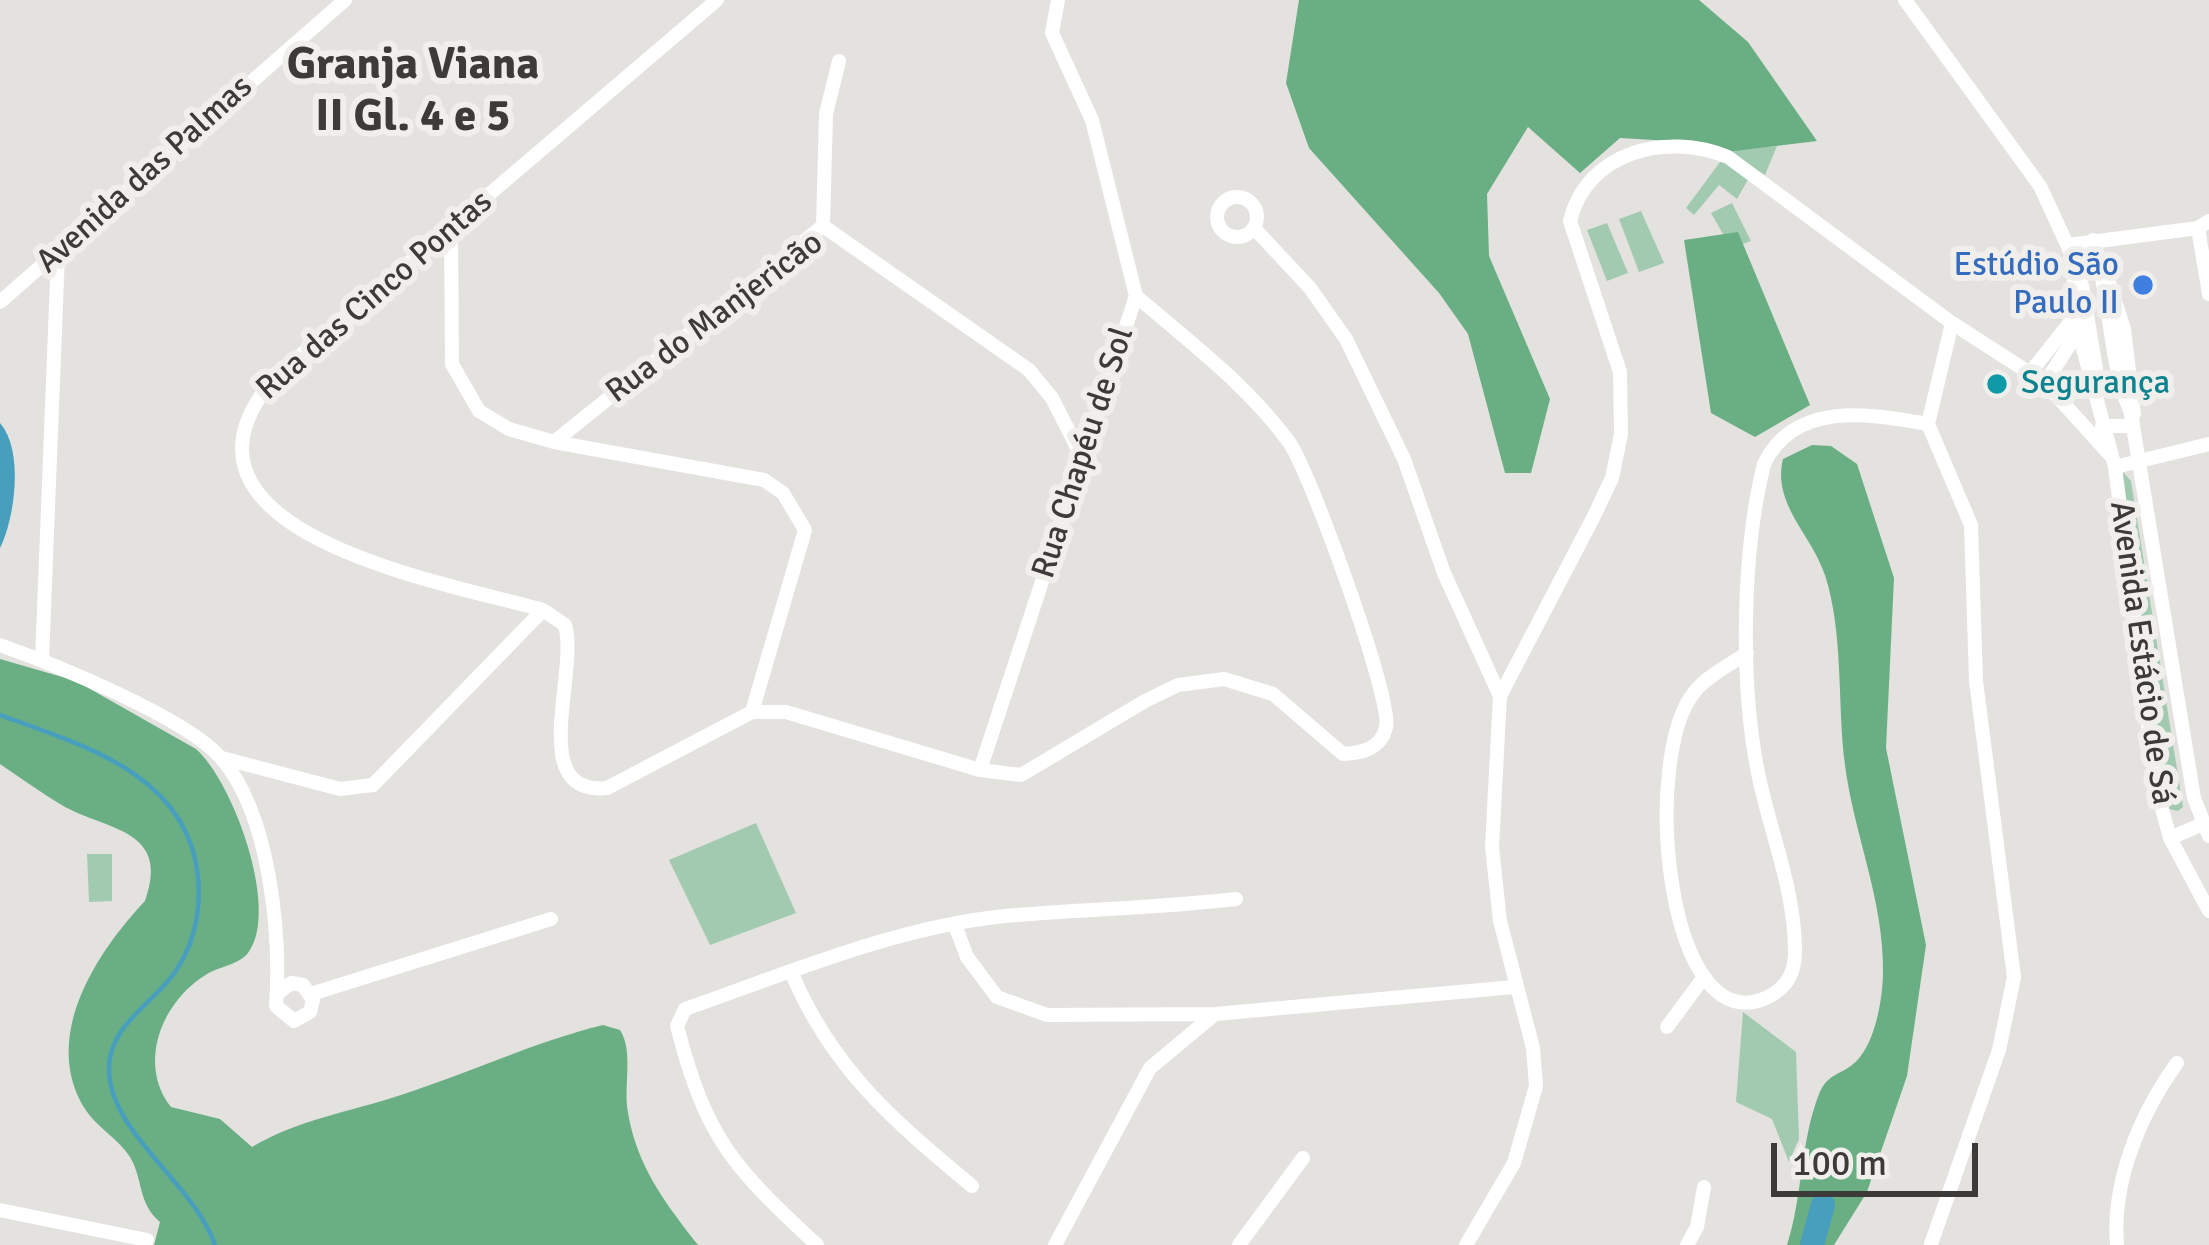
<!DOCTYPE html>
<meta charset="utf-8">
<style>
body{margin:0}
#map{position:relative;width:2209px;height:1245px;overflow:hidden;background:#e3e2df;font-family:Signika,sans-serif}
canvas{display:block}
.scale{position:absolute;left:1771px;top:1143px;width:207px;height:54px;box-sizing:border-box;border:6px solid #3c3b3a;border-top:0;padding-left:15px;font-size:36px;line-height:42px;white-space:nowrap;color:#3c3b3a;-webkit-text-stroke:9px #f0efec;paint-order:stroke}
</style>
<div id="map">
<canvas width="2209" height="1245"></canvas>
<div class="scale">100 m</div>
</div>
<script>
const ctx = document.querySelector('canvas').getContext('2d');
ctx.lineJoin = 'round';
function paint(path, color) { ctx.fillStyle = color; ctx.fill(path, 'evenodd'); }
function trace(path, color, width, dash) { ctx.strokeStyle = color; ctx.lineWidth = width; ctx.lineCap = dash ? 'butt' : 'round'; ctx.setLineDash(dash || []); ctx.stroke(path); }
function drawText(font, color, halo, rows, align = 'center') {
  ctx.font = font + ' Signika,sans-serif'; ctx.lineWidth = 12; ctx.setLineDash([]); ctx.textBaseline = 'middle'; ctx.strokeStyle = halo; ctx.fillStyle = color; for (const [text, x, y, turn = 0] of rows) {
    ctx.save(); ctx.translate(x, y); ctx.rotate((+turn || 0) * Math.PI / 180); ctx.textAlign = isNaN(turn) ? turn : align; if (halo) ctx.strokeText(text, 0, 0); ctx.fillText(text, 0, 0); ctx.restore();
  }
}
const green = new Path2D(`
 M1777,146L1765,175L1725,151Z
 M1723,158L1750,176L1737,199L1719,185L1694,215L1686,208Z
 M1732,203L1751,241L1731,248L1711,213Z
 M1641,211L1664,263L1639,272L1619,219Z
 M1607,223L1628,273L1607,281L1587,230Z
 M2121,470L2131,481L2183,807L2178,811L2165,808Z
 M756,823L796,913L710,945L669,860Z
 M87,854H112V901L89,902Z
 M1743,1012L1796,1052L1799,1139L1789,1162L1772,1119L1736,1102Z`);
const forest = new Path2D(`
 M1299,0H1699L1748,42L1817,141L1726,152L1705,143L1620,138L1580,173L1528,127L1487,194L1489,256L1550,399L1531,473H1505L1468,334L1439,293L1309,148L1286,83Z
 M1738,232L1810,405L1755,437L1711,413L1684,240Z
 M1812,445L1831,446L1857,464L1894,578L1886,748L1926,945L1907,1076L1867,1192L1834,1245H1787C1803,1195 1800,1143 1819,1094C1827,1075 1837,1076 1852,1065C1875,1048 1883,998 1883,972C1884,900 1854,835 1845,765C1837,703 1844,635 1825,575C1812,535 1772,504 1783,459Z
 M0,659L76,681L196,749C232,780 281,910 248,953C238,965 221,966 207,974C162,1001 137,1063 171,1107L220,1119L252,1147C299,1119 350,1112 401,1095C469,1073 534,1042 603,1025L620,1030C634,1052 623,1086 628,1113C637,1166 665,1203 698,1245H154L160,1222C137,1202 144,1181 130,1157C118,1138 97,1128 85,1109C41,1038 95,954 145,901C171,830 108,830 65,807C43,794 22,779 0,764Z`);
const water = new Path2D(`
 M0,423C24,450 15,518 0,548Z`);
const stream = new Path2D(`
 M0,715C82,745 188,774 198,877C201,911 195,943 175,972C154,1003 109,1025 109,1068C108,1132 194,1183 215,1245`);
const river = new Path2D(`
 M1812,1245L1823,1205`);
const minor = new Path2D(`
 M717,0L275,377C142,532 448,583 543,610L565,625C579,673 526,796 607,788L752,712H786L980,770L1021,775L1145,701L1178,685L1224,679L1273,694L1343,754C1362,753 1381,749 1386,727C1393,700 1309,469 1289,442C1247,385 1190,342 1136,296
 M1905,0L2040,186L2071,253L2081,341L2115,467L2156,787L2170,838L2209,911
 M1217 217a20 20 0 1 1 40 0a20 20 0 1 1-40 0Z
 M2209,221L2198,228L2209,294
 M823,226L826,114L839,61
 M1254,228L1310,288L1346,339L1404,459L1444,573L1500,696
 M451,230L452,364L479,411L509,429L554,442L764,480L783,493L805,530L752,712
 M2093,240C2108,289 2109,341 2122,390C2126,403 2133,412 2133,426H2102
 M2068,245L2198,228
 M2109,283L2124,329L2134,414
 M2082,285L2096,369
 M0,302L345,0
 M2030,373L2071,321L2070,306
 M2045,383L2074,338L2072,326
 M2133,426L2194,798L2209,836
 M554,442L823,226L1029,370L1052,398L1082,457
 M2115,467L2209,444
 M0,645C54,664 185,717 221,758C270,814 281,934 276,1006L294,1021L310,1012L313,1000L303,985L291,983L277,994
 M1747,653C1731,664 1709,675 1696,690C1639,754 1666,1051 1770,996C1788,986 1795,972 1795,951C1795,890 1770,832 1758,773C1740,683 1742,553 1764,464C1795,400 1870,414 1928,424
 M42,660L58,254
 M222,758L340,789L373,785L543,610
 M980,770L1136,296L1092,120L1052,33L1058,0
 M2170,838L2203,824
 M955,925L967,957L997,997L1047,1015L1215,1014L1514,987
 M792,974C833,1070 894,1121 972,1186
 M311,994L551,919
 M1667,1027L1704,977
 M0,1210L147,1240
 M1931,1244L1999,1050L2014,977L1976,681L1971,525L1928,424L1952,323
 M817,1245C733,1167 706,1139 677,1026L685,1009C788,973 896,927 1005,916C1082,909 1159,908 1236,899
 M1055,1245L1150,1068L1215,1014
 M1239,1245L1303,1158
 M1466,1245L1514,1163L1536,1086L1533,1048L1500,921L1492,847L1500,696L1593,518L1612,478L1621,434L1620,372L1570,221C1587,151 1667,132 1728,157L1952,323L2045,383L2112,457
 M1687,1245L1697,1227L1704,1187
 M2117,1245C2112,1181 2140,1114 2177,1063`);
const markers = [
 [2143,285,12,"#3f7fe0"],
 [1997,384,12,"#0f9aa8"]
];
const streetNames = [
 ["Avenida das Palmas",145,175,-42],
 ["Rua das Cinco Pontas",375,296,-41],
 ["Rua do Manjericão",715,318,-37],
 ["Rua Chapéu de Sol",1084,453,-72],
 ["Avenida Estácio de Sá",2141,653,82]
];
const shopNames = [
 ["Estúdio São",2119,266],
 ["Paulo II",2119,304]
];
const cultureNames = [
 ["Segurança",2021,384]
];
const districtNames = [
 ["Granja Viana",413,66],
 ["II Gl. 4 e 5",413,118]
];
paint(green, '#a2cab0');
paint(forest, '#6aae84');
paint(water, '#489fbd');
trace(stream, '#489fbd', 4.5);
trace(river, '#489fbd', 24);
trace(minor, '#fff', 14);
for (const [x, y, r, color] of markers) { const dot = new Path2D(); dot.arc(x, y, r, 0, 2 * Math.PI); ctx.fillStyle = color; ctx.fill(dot); trace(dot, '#f0efec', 4.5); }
drawText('33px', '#3c3b3a', '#f0efec', streetNames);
drawText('33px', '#366cbe', '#f0efec', shopNames, 'right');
drawText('33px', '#0d838f', '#f0efec', cultureNames, 'left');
drawText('bold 45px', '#3c3b3a', '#f0efec', districtNames);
</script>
